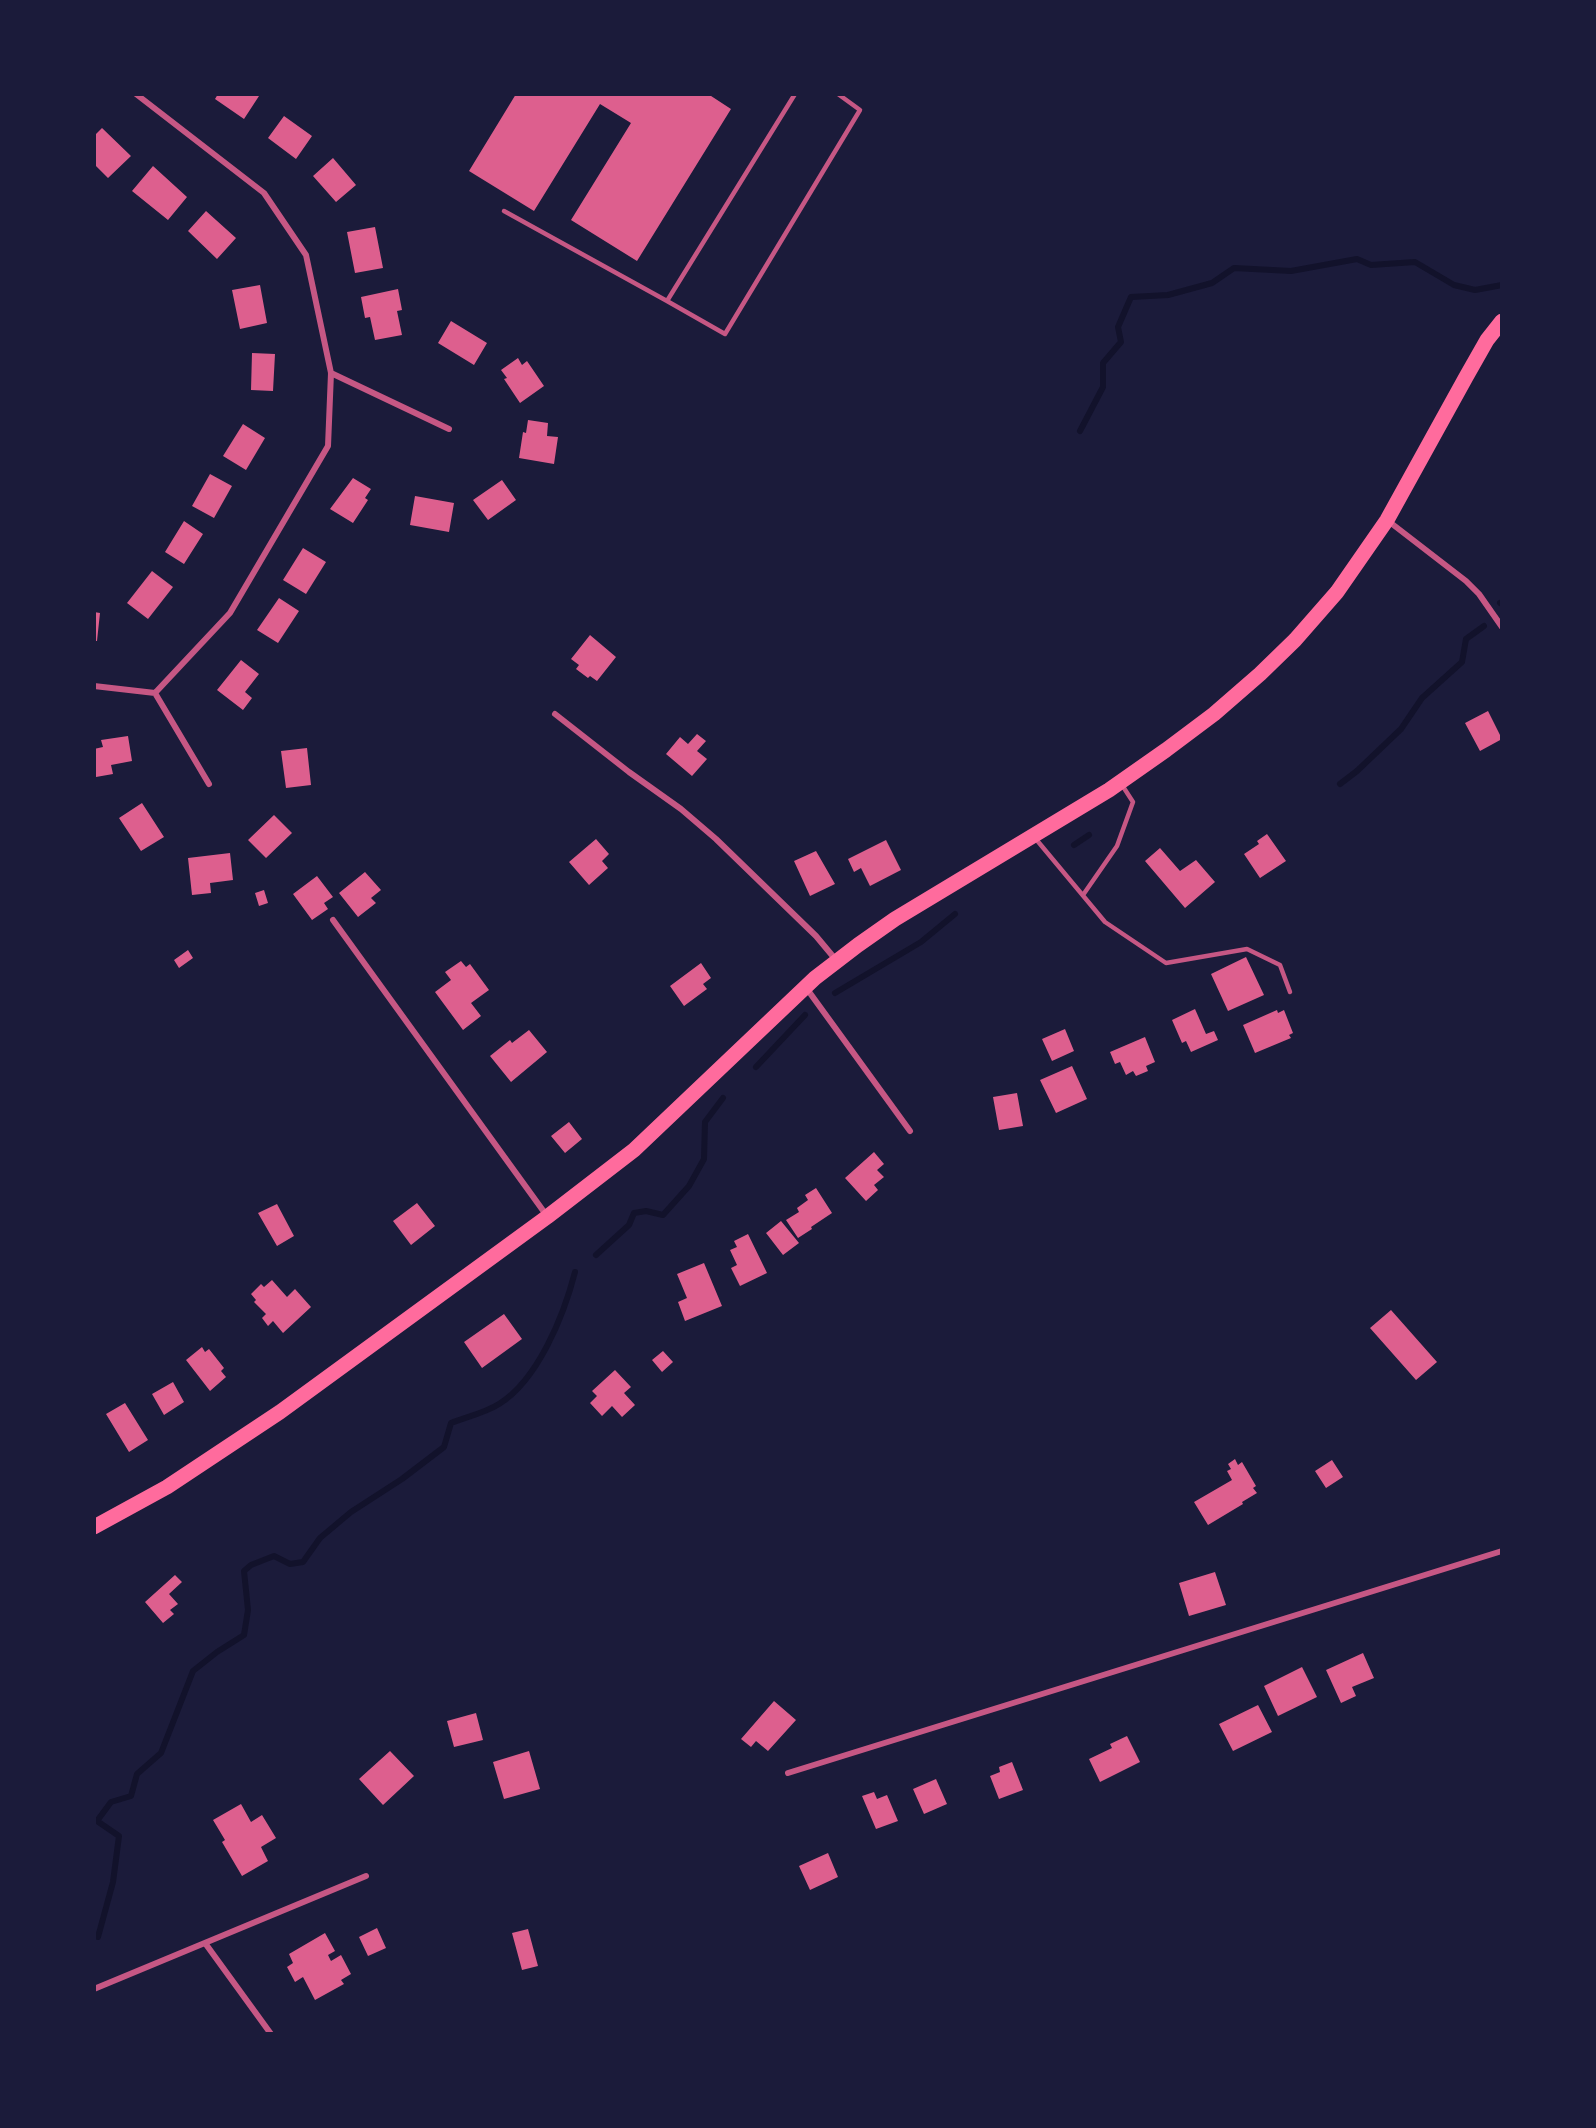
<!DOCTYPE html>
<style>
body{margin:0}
#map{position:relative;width:1596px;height:2128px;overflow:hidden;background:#1b1b3a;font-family:Lora,serif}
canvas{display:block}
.frame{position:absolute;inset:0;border:96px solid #1b1b3a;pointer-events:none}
</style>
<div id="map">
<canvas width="1596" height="2128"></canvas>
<div class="frame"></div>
</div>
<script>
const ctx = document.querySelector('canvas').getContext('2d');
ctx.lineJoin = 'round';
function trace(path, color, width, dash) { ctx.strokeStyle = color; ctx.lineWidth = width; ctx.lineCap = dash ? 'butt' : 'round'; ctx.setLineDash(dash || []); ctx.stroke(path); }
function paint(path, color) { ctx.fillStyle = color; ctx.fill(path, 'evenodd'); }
const stream = new Path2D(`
 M1080,431L1103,387V363L1121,342L1118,327L1131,297L1168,295L1212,283L1234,268L1291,271L1357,259L1371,265L1415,262L1454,285L1475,290L1502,285
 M1500,603L1502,602
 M1340,784L1357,771L1401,729L1422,698L1462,662L1466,639L1484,626
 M1074,845L1089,835
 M835,993L921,942L955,914
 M756,1067L805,1015
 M596,1255L629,1225L634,1213L646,1211L663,1215L689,1186L704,1159L705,1122L723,1098
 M98,1937L113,1882L119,1836L97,1821L111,1802L131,1796L137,1774L161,1753L193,1671L217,1652L244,1635L248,1610L244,1571L251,1565L274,1556L290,1564L303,1562L320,1538L351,1512L402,1479L444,1447L451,1423C466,1417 485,1413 499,1404C538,1380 564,1315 575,1272`);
const building = new Path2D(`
 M218,94H257L259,96L244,119L215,99Z
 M516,94H708L731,109L637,261L571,220L631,123L600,104L534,211L469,171Z
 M284,116L312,136L296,159L268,138Z
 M102,128L131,156L108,178L94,164V136Z
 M333,158L356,185L336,202L313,176Z
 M153,166L187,197L168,220L132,191Z
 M206,211L236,238L217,259L188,231Z
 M375,227L383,268L355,273L347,232Z
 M260,285L267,323L240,329L232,290Z
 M398,289L402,310L397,311L402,335L375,340L370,317L365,318L361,297Z
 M451,321L487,343L474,365L438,343Z
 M252,353L275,354L273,391L251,390Z
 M518,358L522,365L527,361L544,386L520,403L504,379L507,378L501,370Z
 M528,420L548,423L547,436L558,437L554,464L519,458L523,432L526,433Z
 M243,424L265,438L246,470L223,456Z
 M210,474L232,486L214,518L192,506Z
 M353,478L371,489L365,498L368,500L353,523L330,509Z
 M502,480L516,500L488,520L473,500Z
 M415,496L454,503L449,532L410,525Z
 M184,521L203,534L184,564L165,552Z
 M303,548L326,562L306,594L283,580Z
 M152,571L173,587L148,619L127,603Z
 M279,598L299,611L278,643L257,630Z
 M94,612L100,613L97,641H94Z
 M590,635L616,657L597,681L590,676L588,678L576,669L579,665L571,659Z
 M241,660L259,674L245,692L252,698L243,710L217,690Z
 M1488,711L1502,739L1480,751L1465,723Z
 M697,734L706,741L697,751L707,759L692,776L666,754L680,737L688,744Z
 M128,736L132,761L111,765L113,774L96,777L94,749L103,747L101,740Z
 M307,748L311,785L286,788L281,751Z
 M142,803L164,837L141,851L119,818Z
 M274,815L292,833L266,858L248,840Z
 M1267,834L1286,861L1260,878L1244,854L1259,844L1257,841Z
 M596,839L609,854L602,861L608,868L589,885L569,862Z
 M886,840L901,870L870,886L861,868L854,872L848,859Z
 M1160,848L1180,871L1196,860L1215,882L1185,908L1145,861Z
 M816,851L835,884L810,896L794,861Z
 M230,853L233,880L210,883L211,893L192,895L188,858Z
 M365,872L381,890L371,898L376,903L358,917L339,893Z
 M317,876L333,897L324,903L328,909L312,920L293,894Z
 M264,890L268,903L259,906L255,893Z
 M188,950L193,958L179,968L174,960Z
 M1246,957L1264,995L1228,1011L1211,974Z
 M461,961L466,967L470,964L489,990L471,1003L481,1016L463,1030L435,992L451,980L445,972Z
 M701,963L711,978L703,984L707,989L684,1006L670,986Z
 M1195,1009L1206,1034L1214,1031L1218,1040L1191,1052L1186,1041L1182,1043L1172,1020Z
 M1277,1010L1278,1013L1284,1010L1293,1033L1289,1035L1291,1038L1255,1053L1243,1025Z
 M1065,1029L1074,1051L1052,1061L1042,1039Z
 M529,1030L547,1052L511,1082L490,1056L510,1040L512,1043Z
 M1145,1037L1155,1062L1146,1066L1148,1071L1136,1076L1133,1071L1126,1075L1120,1062L1115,1064L1110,1052Z
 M1072,1066L1087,1099L1056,1113L1040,1080Z
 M1017,1093L1023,1126L999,1130L993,1097Z
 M569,1122L582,1139L565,1153L551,1136Z
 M874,1152L884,1164L877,1170L884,1177L874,1185L878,1190L866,1201L845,1178Z
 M816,1188L832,1213L811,1227L812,1229L798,1238L786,1220L799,1212L797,1208L808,1200L805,1195Z
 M417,1203L435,1226L411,1245L393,1221Z
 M277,1204L294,1236L277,1246L258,1213Z
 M781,1221L799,1243L783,1255L766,1233Z
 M748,1234L767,1273L740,1286L731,1268L737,1265L730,1250L737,1247L734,1241Z
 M704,1263L722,1306L685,1321L678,1302L687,1298L677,1274Z
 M272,1280L287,1297L295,1289L311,1307L283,1333L273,1321L268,1326L262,1318L266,1314L254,1302L256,1300L251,1294L261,1284L264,1287Z
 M1391,1310L1437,1362L1416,1380L1370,1328Z
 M504,1314L522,1339L482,1368L464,1342Z
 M202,1347L205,1352L209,1349L224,1368L221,1371L226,1377L210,1391L186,1360Z
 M663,1351L673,1362L662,1372L652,1360Z
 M615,1370L631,1387L624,1393L635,1405L622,1417L612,1406L602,1416L590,1403L597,1396L592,1391Z
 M173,1382L184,1402L164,1415L152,1394Z
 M125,1403L148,1440L129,1452L106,1414Z
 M1235,1459L1238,1465L1242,1462L1256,1486L1253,1488L1257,1493L1242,1502L1243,1504L1208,1525L1194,1502L1232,1480L1227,1471L1231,1469L1228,1464Z
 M1332,1460L1343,1477L1326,1488L1315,1471Z
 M1215,1572L1226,1605L1189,1616L1179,1583Z
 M175,1575L182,1582L169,1594L178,1604L170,1610L174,1614L163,1623L145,1602Z
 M1363,1653L1374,1678L1352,1687L1356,1696L1341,1703L1326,1670Z
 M1302,1667L1317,1697L1278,1716L1264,1686Z
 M774,1701L796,1720L768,1751L756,1741L751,1747L741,1739Z
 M1258,1705L1272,1732L1233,1751L1219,1724Z
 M476,1713L483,1740L454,1747L447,1721Z
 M1127,1736L1140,1762L1100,1782L1089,1759L1112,1748L1110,1744Z
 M390,1751L414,1776L383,1805L359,1779Z
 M529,1751L540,1789L504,1799L493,1762Z
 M1012,1762L1023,1790L999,1799L990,1776L1000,1772L999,1767Z
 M936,1779L947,1804L924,1814L913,1789Z
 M874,1792L877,1799L887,1795L898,1821L876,1829L862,1796Z
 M241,1804L251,1822L262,1815L276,1838L261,1847L268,1861L242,1876L222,1842L225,1840L213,1820Z
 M828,1853L838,1877L810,1890L799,1866Z
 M377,1928L386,1948L368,1956L359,1937Z
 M528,1929L538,1966L522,1970L512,1933Z
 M325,1933L335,1951L328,1955L331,1961L341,1955L351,1974L341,1980L344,1984L315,2000L303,1977L295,1982L287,1967L293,1963L289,1954Z`);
const service = new Path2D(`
 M795,94L667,301L725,334L860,110L838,94
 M504,211L667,301
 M1035,838L1105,922L1166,963L1247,949L1280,965L1290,992
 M1083,895L1117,846L1133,802L1122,785`);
const minor = new Path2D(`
 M331,373L449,429
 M1387,520L1466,581L1479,594L1502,627
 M94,686L155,693L230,613L328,446L331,373L306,255L264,193L136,94
 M155,693L209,784
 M555,714L629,772L681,809L716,839L816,936L836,960
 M333,920L547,1216
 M807,989L910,1131
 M788,1773L1502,1551
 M205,1943L271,2034
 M94,1989L366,1876`);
const primary = new Path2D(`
 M94,1527L167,1487L280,1412L547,1217L634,1150L815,978L858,945L895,919L1109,790L1166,750L1214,714L1260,674L1295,640L1337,592L1387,520L1466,377L1487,340L1502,321`);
trace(stream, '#12122b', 6);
paint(building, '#dd5f8e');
trace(service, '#c65784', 4.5);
trace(minor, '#c65784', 6);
trace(primary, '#ff6b9d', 15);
</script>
